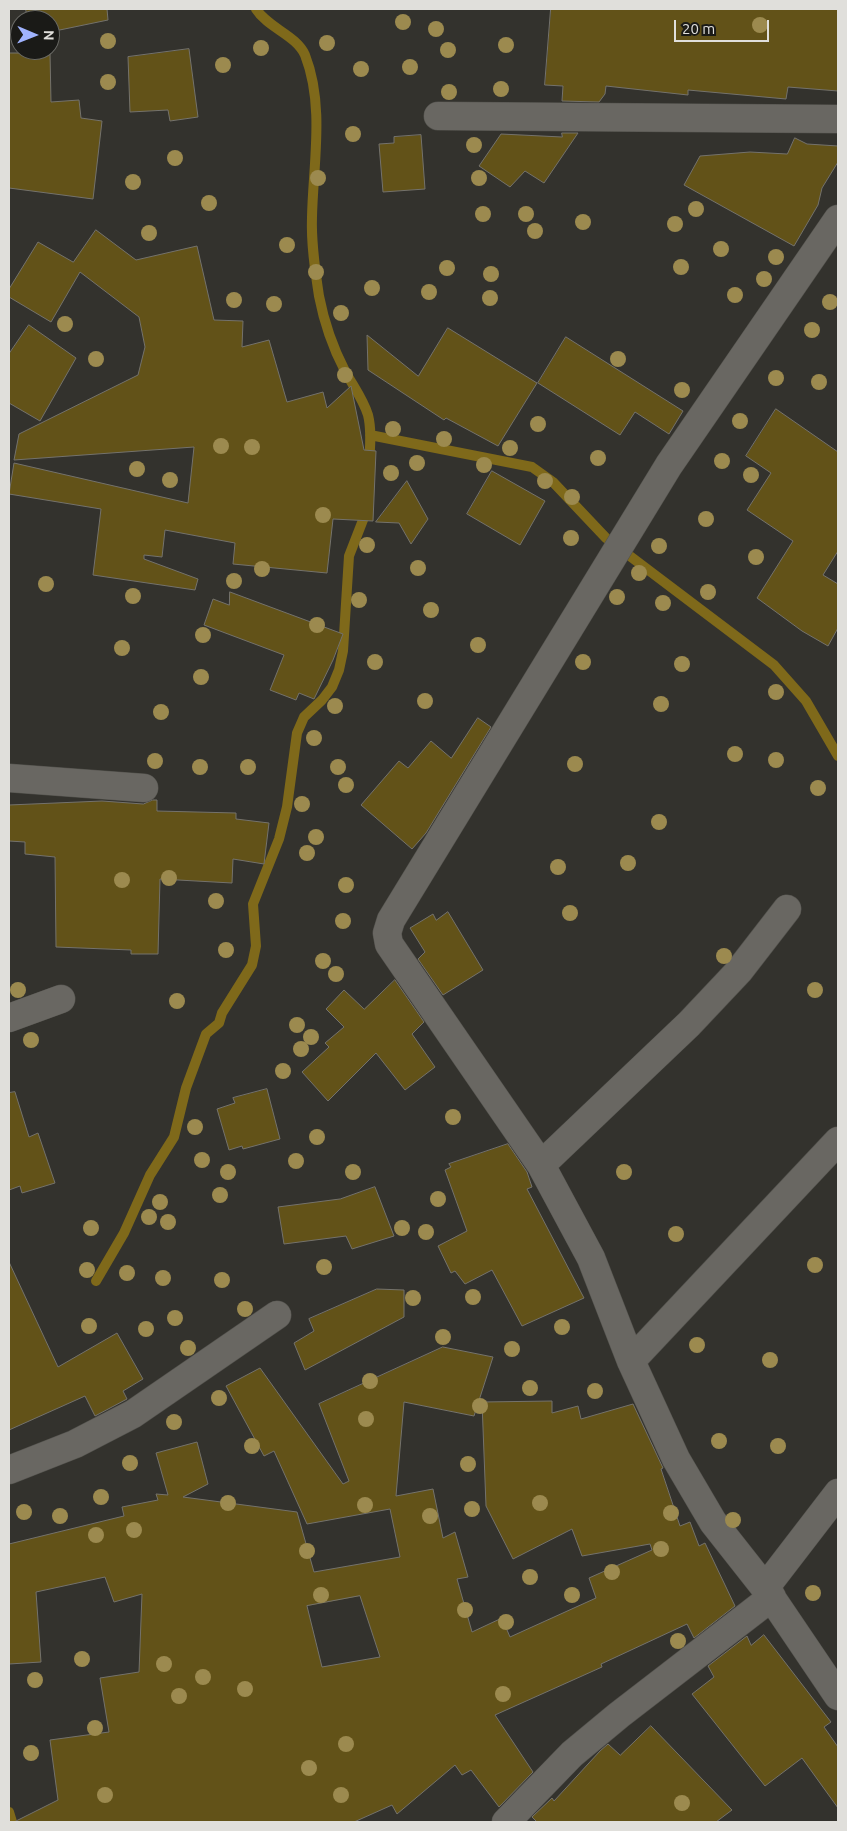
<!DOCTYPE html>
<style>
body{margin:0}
#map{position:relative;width:847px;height:1831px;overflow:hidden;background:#33322d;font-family:Ubuntu,sans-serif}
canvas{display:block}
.frame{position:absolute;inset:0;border:10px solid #e0dfdb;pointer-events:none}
.north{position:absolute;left:10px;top:10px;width:50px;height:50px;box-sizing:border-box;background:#1a1a17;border:1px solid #696965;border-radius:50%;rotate:91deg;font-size:14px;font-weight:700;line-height:20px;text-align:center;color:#e0dfdb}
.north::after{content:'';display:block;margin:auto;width:18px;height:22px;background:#a0b3fd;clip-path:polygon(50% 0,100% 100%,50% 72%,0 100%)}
.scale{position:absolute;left:674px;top:20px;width:95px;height:22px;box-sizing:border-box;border:2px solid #e0dfdb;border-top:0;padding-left:6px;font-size:15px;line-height:18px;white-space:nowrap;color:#e0dfdb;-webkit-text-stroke:4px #1a1a17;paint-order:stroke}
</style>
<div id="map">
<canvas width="847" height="1831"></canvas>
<div class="frame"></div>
<div class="north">N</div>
<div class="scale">20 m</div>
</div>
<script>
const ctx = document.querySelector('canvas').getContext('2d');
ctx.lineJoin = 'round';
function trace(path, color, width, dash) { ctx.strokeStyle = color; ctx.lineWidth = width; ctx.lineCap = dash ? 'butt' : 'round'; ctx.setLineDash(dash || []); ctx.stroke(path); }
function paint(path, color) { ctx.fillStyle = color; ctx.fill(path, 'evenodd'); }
const stream = new Path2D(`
 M256,9C268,28 296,35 305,55C325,106 313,165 312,217C311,243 315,270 319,296C324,322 333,348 345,371C353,386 363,399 368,415C372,431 370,448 369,464
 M370,435L532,467L553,482L606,538L774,665L806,701L838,756
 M96,1281L124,1233L150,1175L174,1137L186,1088L206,1034L219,1023L222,1013L252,965L256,946L253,904L279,839L287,807L297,733L304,717L322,700L332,687L339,670L343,651L349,556L363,520L364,508
 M9,1812L12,1822`);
const building = new Path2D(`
 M26,9H107L108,20L50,32V20H28Z
 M551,9H838V91L788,87L786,99L688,90V95L606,86L605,94L599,102L562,101L563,86L545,85Z
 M189,49L198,117L170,121L168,110L130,112L128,57Z
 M9,53H50L51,102L79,100L81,118L102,121L93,199L9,188Z
 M562,133H578L544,183L525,171L510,187L479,166L501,134L562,137Z
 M421,135L425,189L383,192L379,144L394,143V137Z
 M795,138L807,144L838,146V162L822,188L818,205L794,246L684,185L700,156L750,152L787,154Z
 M96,230L136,260L197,246L214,320L243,321L242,347L269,340L287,402L323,392L327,408L351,386L364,450L376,451L373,521L333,519L327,573L233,564L235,543L165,530L162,557L144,555V559L198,579L195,590L93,575L101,509L9,494L14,463L188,503L194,447L14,460L19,434L138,375L145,347L139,317L80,272L51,322L9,297V289L38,242L73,262Z
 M29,325L76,358L40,421L9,403V354Z
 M448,328L537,383L498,446L446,418L444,420L368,370L367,335L418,376Z
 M566,337L683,411L669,434L635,412L620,435L538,383Z
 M776,409L838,452V551L823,575L838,584V628L828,646L802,631L757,598L793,541L747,510L771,473L746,456Z
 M492,471L545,501L520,545L467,514Z
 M407,481L428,519L411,544L399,523L376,522Z
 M230,592L343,634L333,660L314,699L299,693L296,700L270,690L284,655L204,625L213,599L229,605Z
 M478,718L491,727L426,833L412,849L361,805L399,761L408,768L431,741L451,758Z
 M153,800H157V811L236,813V819L269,823L264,864L233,859L232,883L160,879L158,954H131V950L56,947L55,857L25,854V842L9,841V805L102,801L143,804Z
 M448,912L483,970L443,995L418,959L425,952L410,928L433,914L436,920Z
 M395,980L424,1022L412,1034L435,1067L405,1090L376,1053L328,1101L302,1072L329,1047L325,1043L344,1027L326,1009L344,990L364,1009Z
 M267,1089L280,1139L243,1149L242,1146L229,1150L217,1109L235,1103L233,1098Z
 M15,1092L29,1137L38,1133L55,1183L22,1193L20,1186L9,1190V1093Z
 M508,1144L527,1172L532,1187L527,1189L584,1298L522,1326L492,1270L465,1284L455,1271L451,1273L438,1246L467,1231L445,1170L451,1167L449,1164Z
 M375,1187L394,1236L352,1249L346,1236L284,1244L278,1207L340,1199Z
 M9,1262L58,1367L117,1333L143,1379L123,1391L127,1399L95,1416L85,1396L9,1430Z
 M377,1289L404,1290V1317L305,1370L294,1343L314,1331L309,1319Z
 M443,1347L493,1357L474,1416L404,1402L396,1496L433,1489L443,1538L455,1532L468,1577L457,1579L472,1632L502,1618L510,1637L596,1598L589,1578L652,1550L650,1544L582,1556L572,1529L513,1559L486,1506L482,1402L552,1401V1413L578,1406L581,1419L633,1404L663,1468L661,1469L680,1526L690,1522L699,1546L705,1543L735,1606L694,1638L687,1624L601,1664L602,1667L495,1715L533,1772L499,1807L471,1770L462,1775L455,1765L397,1814L392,1805L354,1822H14L58,1800L50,1740L109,1732L100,1678L139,1672L142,1594L114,1602L105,1577L36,1592L41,1662L9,1664V1544L124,1516L122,1507L158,1500L156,1494L168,1495L156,1453L197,1442L208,1484L183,1497L297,1512L314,1572L400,1557L390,1509L307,1524L274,1451L264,1456L226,1386L260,1368L343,1484L349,1481L319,1404ZM360,1596L380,1657L322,1667L307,1606Z
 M764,1635L831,1722L824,1727L838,1747V1808L802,1758L765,1786L692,1694L714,1677L708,1666L747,1636L751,1645Z
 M651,1726L732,1810L716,1822H535L536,1821L532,1817L552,1798L554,1801L600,1751L608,1744L620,1755Z`);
const minor = new Path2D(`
 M438,116L838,119
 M838,219L669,465L391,920L387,933L389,944L541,1165L591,1258L631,1361L676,1459L713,1522L765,1588L838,1696
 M9,778L144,788
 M9,1018L61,999
 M541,1165L689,1024L739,971L787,909
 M631,1361L838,1141
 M9,1470L75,1444L133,1414L277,1315
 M765,1588L838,1493
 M506,1822L572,1754L619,1715L772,1597`);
const trees = [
 [403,22],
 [760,25],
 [436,29],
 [108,41],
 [327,43],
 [506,45],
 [261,48],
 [448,50],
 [223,65],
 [410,67],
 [361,69],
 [108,82],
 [501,89],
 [449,92],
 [353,134],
 [474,145],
 [175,158],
 [318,178],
 [479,178],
 [133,182],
 [209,203],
 [696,209],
 [483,214],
 [526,214],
 [583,222],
 [675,224],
 [535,231],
 [149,233],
 [287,245],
 [721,249],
 [776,257],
 [681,267],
 [447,268],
 [316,272],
 [491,274],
 [764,279],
 [372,288],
 [429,292],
 [735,295],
 [490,298],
 [234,300],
 [830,302],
 [274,304],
 [341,313],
 [65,324],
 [812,330],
 [96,359],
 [618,359],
 [345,375],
 [776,378],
 [819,382],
 [682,390],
 [740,421],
 [538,424],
 [393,429],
 [444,439],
 [221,446],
 [252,447],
 [510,448],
 [598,458],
 [722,461],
 [417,463],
 [484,465],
 [137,469],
 [391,473],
 [751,475],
 [170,480],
 [545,481],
 [572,497],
 [323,515],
 [706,519],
 [571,538],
 [367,545],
 [659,546],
 [756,557],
 [418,568],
 [262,569],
 [639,573],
 [234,581],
 [46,584],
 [708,592],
 [133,596],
 [617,597],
 [359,600],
 [663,603],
 [431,610],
 [317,625],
 [203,635],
 [478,645],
 [122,648],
 [375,662],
 [583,662],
 [682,664],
 [201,677],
 [776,692],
 [425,701],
 [661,704],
 [335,706],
 [161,712],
 [314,738],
 [735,754],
 [776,760],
 [155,761],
 [575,764],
 [200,767],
 [248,767],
 [338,767],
 [346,785],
 [818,788],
 [302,804],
 [659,822],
 [316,837],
 [307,853],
 [628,863],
 [558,867],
 [169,878],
 [122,880],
 [346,885],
 [216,901],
 [570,913],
 [343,921],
 [226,950],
 [724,956],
 [323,961],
 [336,974],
 [18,990],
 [815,990],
 [177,1001],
 [297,1025],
 [311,1037],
 [31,1040],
 [301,1049],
 [283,1071],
 [453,1117],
 [195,1127],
 [317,1137],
 [202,1160],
 [296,1161],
 [228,1172],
 [353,1172],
 [624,1172],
 [220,1195],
 [438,1199],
 [160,1202],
 [149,1217],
 [168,1222],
 [91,1228],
 [402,1228],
 [426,1232],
 [676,1234],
 [815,1265],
 [324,1267],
 [87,1270],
 [127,1273],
 [163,1278],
 [222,1280],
 [473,1297],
 [413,1298],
 [245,1309],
 [175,1318],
 [89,1326],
 [562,1327],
 [146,1329],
 [443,1337],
 [697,1345],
 [188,1348],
 [512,1349],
 [770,1360],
 [370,1381],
 [530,1388],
 [595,1391],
 [219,1398],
 [480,1406],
 [366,1419],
 [174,1422],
 [719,1441],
 [252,1446],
 [778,1446],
 [130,1463],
 [468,1464],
 [101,1497],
 [228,1503],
 [540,1503],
 [365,1505],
 [472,1509],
 [24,1512],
 [671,1513],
 [60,1516],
 [430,1516],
 [733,1520],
 [134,1530],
 [96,1535],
 [661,1549],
 [307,1551],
 [612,1572],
 [530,1577],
 [813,1593],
 [321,1595],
 [572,1595],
 [465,1610],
 [506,1622],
 [678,1641],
 [82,1659],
 [164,1664],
 [203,1677],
 [35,1680],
 [245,1689],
 [503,1694],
 [179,1696],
 [95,1728],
 [346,1744],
 [31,1753],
 [309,1768],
 [105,1795],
 [341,1795],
 [682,1803]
];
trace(stream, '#7f691a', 10);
paint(building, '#625218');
trace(building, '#74726c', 1);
trace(minor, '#52514c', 29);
trace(minor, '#696762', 28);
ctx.fillStyle = '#9c8a4f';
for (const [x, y] of trees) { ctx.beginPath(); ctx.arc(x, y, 8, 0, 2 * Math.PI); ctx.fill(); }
</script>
